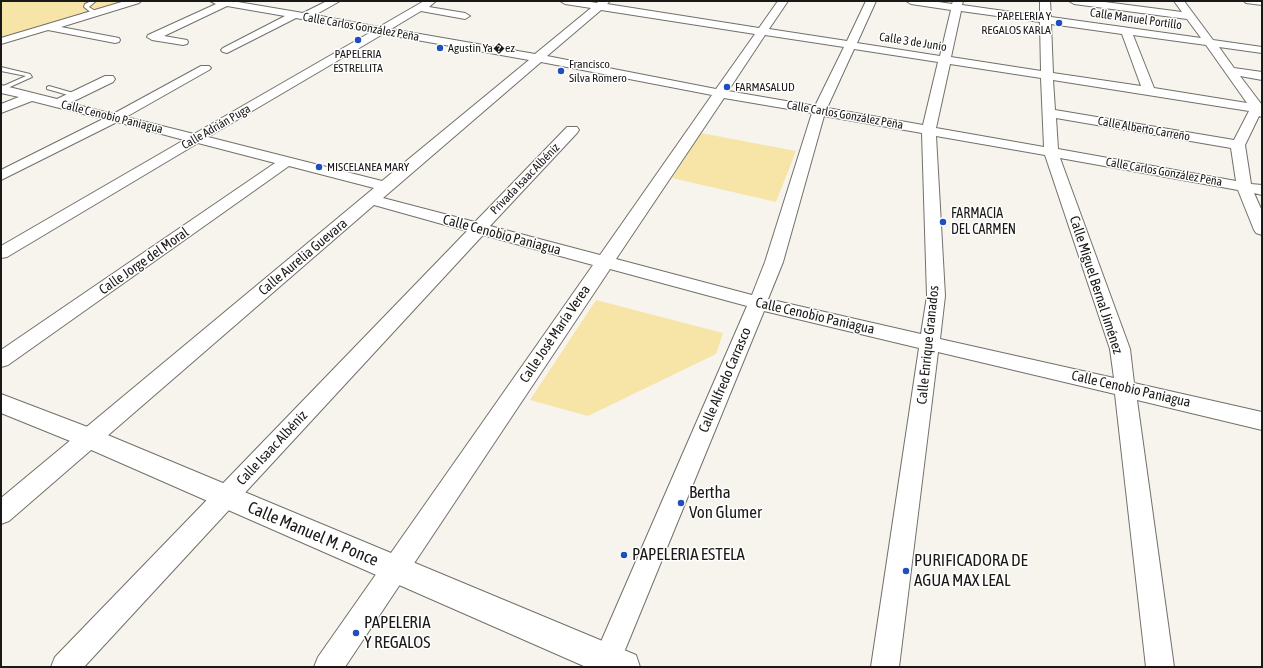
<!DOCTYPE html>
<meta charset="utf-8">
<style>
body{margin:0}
#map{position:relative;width:1263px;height:668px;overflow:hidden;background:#f7f4ed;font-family:"Asap Condensed",sans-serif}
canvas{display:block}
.frame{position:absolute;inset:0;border:2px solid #1a1917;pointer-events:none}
</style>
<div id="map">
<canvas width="1263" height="668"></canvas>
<div class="frame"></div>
</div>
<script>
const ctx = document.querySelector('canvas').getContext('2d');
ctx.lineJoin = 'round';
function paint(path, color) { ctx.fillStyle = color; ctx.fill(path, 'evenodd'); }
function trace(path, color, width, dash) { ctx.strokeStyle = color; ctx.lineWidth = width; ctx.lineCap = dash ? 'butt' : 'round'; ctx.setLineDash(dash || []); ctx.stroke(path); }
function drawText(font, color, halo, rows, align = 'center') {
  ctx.font = font + ' "Asap Condensed",sans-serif'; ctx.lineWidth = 3; ctx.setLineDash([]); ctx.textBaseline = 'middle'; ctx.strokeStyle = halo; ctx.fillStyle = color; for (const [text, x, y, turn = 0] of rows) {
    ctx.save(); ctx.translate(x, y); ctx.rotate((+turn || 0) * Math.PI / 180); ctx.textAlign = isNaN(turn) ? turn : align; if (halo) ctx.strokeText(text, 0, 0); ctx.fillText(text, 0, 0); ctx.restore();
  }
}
const green = new Path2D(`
 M1,1H127L1,39Z
 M701,133L796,151L776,202L672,178Z
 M596,300L723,333L716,354L588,416L530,400Z`);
const service = new Path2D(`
 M91,1H96L89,7L97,12V14H93L84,7L85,4Z
 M1,67L30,74L32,77L1,91V87L26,76L1,71Z
 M49,86L77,94L78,95L75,97L47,89V87Z`);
const minor = new Path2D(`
 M125,1H141L139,3L61,27L119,38L120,40L119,42L115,43L48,30L1,44V38Z
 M210,1H232L303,13L327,1H340L315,15L379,27L424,1H436L429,7L465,13L470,16L465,19L421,11L391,29L535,54L591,8L565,4L560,1H584L597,3L599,1H610L607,4L759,28L778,1H788L769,29L847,41L866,1H876L857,43L940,56L951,10L911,4L906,1H932L952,4L953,1H963L962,5L1040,16V1H1050L1051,17L1201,38L1187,19L1074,4L1069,1H1097L1182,12L1174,1H1184L1213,40L1262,47V53L1219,47L1234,68L1262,72V80L1240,76L1262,105V117L1259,116L1245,145L1251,184L1262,185V195L1254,193L1262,211V235L1256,233L1254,230L1238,190L1060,158L1130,349L1134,383L1262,412V430L1137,400L1174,667H1146L1115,394L938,352L899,667H871L919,348L764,311L618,667H590L747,306L610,269L345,667H314L318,657L593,265L483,235L84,667H51L55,657L467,231L374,205L9,521L1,524V498L374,188L289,166L8,365L1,367V350L275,163L198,143L7,257L1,258V246L184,140L117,122L1,180V170L103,119L32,101L1,113V104L19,97L1,93V85L57,99L105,76H113L115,79L113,82L70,103L113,114L201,66H209L211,68L209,70L126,117L194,134L371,32L296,18L227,53L223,52L221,50L223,48L285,16L227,6L164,36L187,40L188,42L187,44L183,45L152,40L147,37L148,35L216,4ZM601,10L755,34L716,89L547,56ZM961,11L1040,22L1041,71L951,57ZM1051,24L1122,34L1141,86L1053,73ZM383,34L529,60L382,181L208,137ZM765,35L844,47L815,106L728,91ZM1133,35L1206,45L1247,103L1154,88ZM854,49L938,62L923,125L827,108ZM541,62L712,95L600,255L490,226L577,133L579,130L577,127H567L475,222L383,198ZM950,64L1041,78L1044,147L936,128ZM1053,80L1249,111L1234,140L1055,110ZM724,98L812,113L765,262L752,295L616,259ZM824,116L922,133L927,296L921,334L768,299L783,262ZM1056,118L1231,148L1236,181L1058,149ZM936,136L1045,155L1110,349L1114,378L940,339L945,296Z`);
const tertiary = new Path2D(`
 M1,394L98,431L636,655L640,667H586L80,445L1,413Z`);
const primary = new Path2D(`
 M1244,1H1262V5L1246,3Z`);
const markers = [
 [1059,23,4,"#1e4fbc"],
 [358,40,4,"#1e4fbc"],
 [440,48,4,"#1e4fbc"],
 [561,71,4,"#1e4fbc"],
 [727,87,4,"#1e4fbc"],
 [319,167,4,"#1e4fbc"],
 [943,222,4,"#1e4fbc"],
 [681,503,4,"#1e4fbc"],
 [624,555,4,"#1e4fbc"],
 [906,571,4,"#1e4fbc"],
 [356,633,4,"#1e4fbc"]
];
const farPoinames = [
 ["PAPELERIA Y",1051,16,"right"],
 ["REGALOS KARLA",1051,30,"right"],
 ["Agustin Ya�ez",448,48],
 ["PAPELERIA",358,54,"center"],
 ["ESTRELLITA",358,68,"center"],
 ["Francisco",569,64],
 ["Silva Romero",569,78],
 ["FARMASALUD",735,87],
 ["MISCELANEA MARY",327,167]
];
const farStreetnames = [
 ["Calle Manuel Portillo",1136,19,8],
 ["Calle Carlos González Peña",361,27,10],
 ["Calle 3 de Junio",913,42,9],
 ["Calle Carlos González Peña",845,115,10],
 ["Calle Cenobio Paniagua",112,117,14],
 ["Calle Adrián Puga",216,127,-30],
 ["Calle Alberto Carreño",1144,129,10],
 ["Calle Carlos González Peña",1164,172,10],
 ["Privada Isaac Albéniz",525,179,-46]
];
const poiNames = [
 ["FARMACIA",951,214],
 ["DEL CARMEN",951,230]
];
const streetNames = [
 ["Calle Cenobio Paniagua",502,235,15],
 ["Calle Aurelia Guevara",303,257,-40],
 ["Calle Jorge del Moral",144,261,-35],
 ["Calle Miguel Bernal Jiménez",1096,285,72],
 ["Calle Cenobio Paniagua",815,316,13],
 ["Calle José María Verea",555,334,-56],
 ["Calle Enrique Granados",928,345,-84],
 ["Calle Alfredo Carrasco",725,380,-67],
 ["Calle Cenobio Paniagua",1131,389,13],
 ["Calle Isaac Albéniz",272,448,-47]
];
const nearPoinames = [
 ["Bertha",689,493],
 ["Von Glumer",689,513],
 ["PAPELERIA ESTELA",632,555],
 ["PURIFICADORA DE",914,561],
 ["AGUA MAX LEAL",914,581],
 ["PAPELERIA",364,623],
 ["Y REGALOS",364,643]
];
const nearStreetnames = [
 ["Calle Manuel M. Ponce",313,534,23]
];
paint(green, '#f7e5a7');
trace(service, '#72706a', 2);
trace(minor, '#72706a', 2);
trace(tertiary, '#72706a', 2);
trace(primary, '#72706a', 2);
paint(service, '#fff');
paint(minor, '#fff');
paint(tertiary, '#fff');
paint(primary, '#fff');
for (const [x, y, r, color] of markers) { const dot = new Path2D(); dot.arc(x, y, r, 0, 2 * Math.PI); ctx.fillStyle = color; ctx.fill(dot); trace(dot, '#fff', 1.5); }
drawText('12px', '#1a1917', '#fff', farPoinames, 'left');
drawText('12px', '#1a1917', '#fff', farStreetnames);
drawText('14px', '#1a1917', '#fff', poiNames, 'left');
drawText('14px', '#1a1917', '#fff', streetNames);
drawText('17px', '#1a1917', '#fff', nearPoinames, 'left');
drawText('17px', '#1a1917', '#fff', nearStreetnames);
</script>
